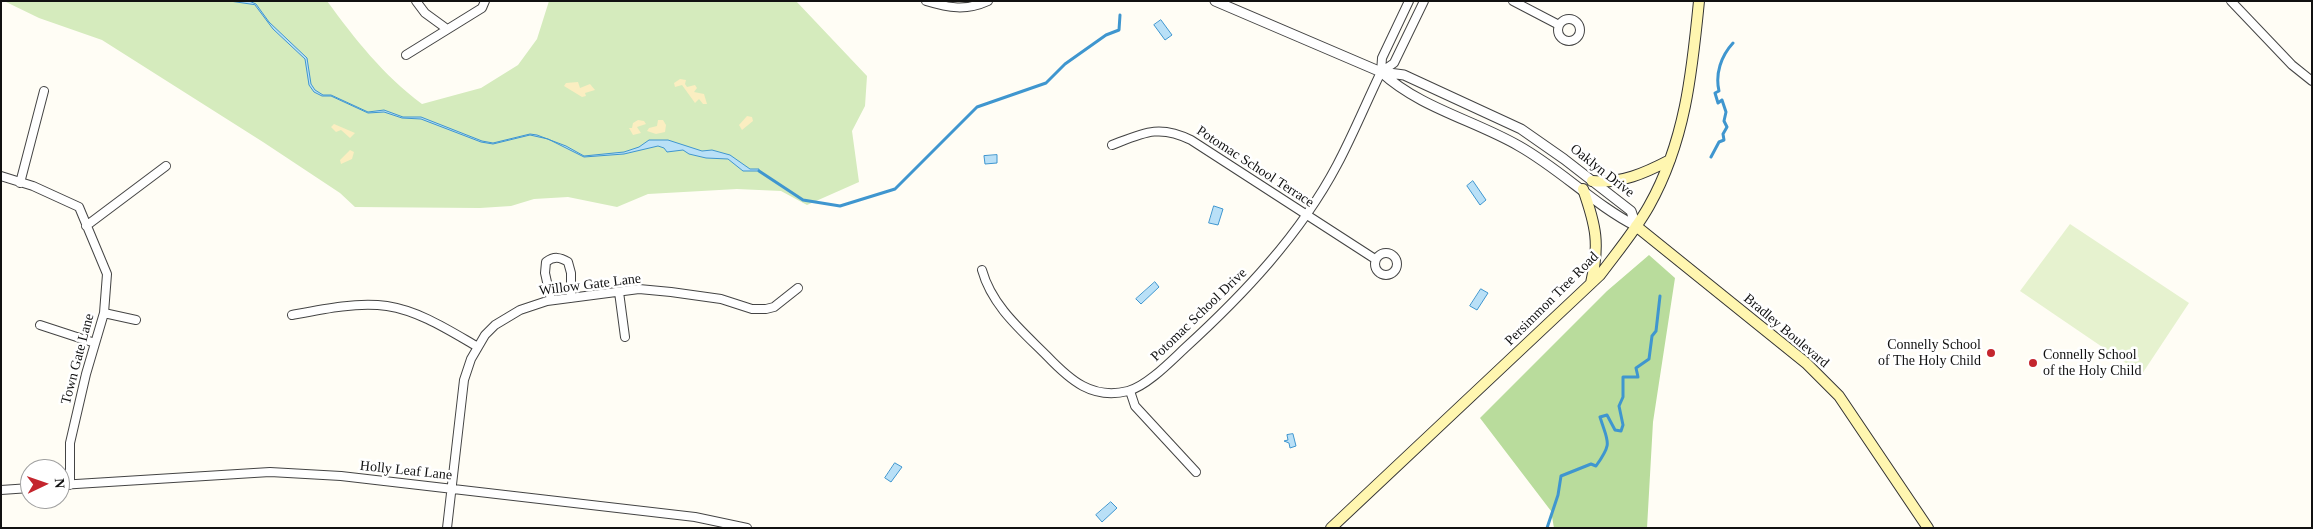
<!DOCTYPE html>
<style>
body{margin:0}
#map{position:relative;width:2313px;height:529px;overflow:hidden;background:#fffdf5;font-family:"Times New Roman",serif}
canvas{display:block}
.frame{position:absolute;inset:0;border:2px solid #111;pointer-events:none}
.north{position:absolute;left:20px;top:459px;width:50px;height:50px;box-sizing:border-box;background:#fff;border:1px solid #a0a0a0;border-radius:50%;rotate:87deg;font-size:14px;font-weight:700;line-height:20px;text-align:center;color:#111}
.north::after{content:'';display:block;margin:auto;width:18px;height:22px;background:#c4262e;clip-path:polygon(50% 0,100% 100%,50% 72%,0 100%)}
</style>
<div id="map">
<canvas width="2313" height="529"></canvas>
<div class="frame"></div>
<div class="north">N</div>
</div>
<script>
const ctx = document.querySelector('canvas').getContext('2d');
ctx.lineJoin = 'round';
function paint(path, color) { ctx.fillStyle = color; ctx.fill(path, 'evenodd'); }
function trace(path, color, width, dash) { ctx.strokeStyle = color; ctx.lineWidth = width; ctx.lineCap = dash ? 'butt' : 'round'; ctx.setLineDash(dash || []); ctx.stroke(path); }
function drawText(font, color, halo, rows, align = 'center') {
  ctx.font = font + ' "Times New Roman",serif'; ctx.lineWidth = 5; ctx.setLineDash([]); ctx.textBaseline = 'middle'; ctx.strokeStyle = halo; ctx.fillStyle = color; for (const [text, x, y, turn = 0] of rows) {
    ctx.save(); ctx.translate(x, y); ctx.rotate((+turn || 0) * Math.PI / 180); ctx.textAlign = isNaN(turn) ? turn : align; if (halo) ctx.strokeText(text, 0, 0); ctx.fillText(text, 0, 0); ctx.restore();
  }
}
const green = new Path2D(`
 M4,1H327C355,39 383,75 422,104L481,88L518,65L537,39L549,1H796L867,76L865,106L852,131L859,182L807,205L781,191L737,189L648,194L617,207L568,197L534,199L511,206L480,208L355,207L340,193L263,142L102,40L39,18Z`);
const forest = new Path2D(`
 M1649,255L1675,278L1653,422L1647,528H1554L1551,511L1480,418L1607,291Z`);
const sand = new Path2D(`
 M680,79L686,80L685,84L687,87L695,85L697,88L694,92L704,94L707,104H703L699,99L695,103L682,85L675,87L674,83Z
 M578,82L580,88L590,84L595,90L585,93L586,96L582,97L564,86L566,83Z
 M747,116L752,117L753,121L742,130L739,125Z
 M638,120L644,121L646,124L637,127L641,133L633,135L629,128H632L633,123Z
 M658,120H663L666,125L665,132L656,134L647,131L649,128L657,126Z
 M334,124L355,133L350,138L341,130L336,132L331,127Z
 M350,150L354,152L352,159L341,164L340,160Z`);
const pitch = new Path2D(`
 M2070,224L2189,303L2142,374L2020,291Z`);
const water = new Path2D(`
 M230,1H249L256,4L269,22L307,58L311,84L315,90L323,95H331L368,112L384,110L403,117H421L482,141L493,143L530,134L537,135L566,146L584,156L624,152L639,147L649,140H668L702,151L712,150L730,155L750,169H759V171H743L728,159L706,158L689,154L683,150L667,152L664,148L658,146L624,154L584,157L548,139L530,135L493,144L481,142L421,119L402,118L384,112L368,113L331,96H322L314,92L309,85L305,59L273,29L255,5Z
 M1161,20L1172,35L1165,40L1154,25Z
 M997,155V163L985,164L984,156Z
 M1473,181L1486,200L1480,205L1467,186Z
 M1214,206L1223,209L1218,225L1209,223Z
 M1155,282L1159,287L1141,304L1136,299Z
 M1481,289L1488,293L1477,310L1470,306Z
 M1293,434L1296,446L1290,448L1289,443L1284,441L1288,440L1287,435Z
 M895,463L902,467L891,482L885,478Z
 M1111,502L1117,508L1102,522L1096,515Z`);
const stream = new Path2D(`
 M1711,157L1719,142L1724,140L1723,134L1727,127L1724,121L1726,112L1722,100L1718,103L1715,93L1719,91C1715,74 1721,56 1733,43
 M759,171L803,200L840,206L895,189L977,107L1046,83L1065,64L1106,35L1119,30L1120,15
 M1547,528L1558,495L1561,476L1591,464L1596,466C1613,442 1608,443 1600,417L1607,415L1615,430L1621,431L1623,425L1619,406L1623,397V377H1638L1636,368L1649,359L1652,336L1656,331L1660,296`);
const minor = new Path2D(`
 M416,1L425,13L447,29
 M926,1C949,8 966,11 988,1
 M1513,1L1559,25
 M2231,1L2292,65L2312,81
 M1558 30a11 11 0 1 1 22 0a11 11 0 1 1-22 0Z
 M406,55L482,8L485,1
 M1381,72L1394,63L1424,1
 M1112,145C1143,133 1159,124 1191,140L1375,259
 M1,176L33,186L79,207L107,274L104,313L86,374L70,443V485
 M20,183L44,91
 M86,226L166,166
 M1375 264a11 11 0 1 1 22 0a11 11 0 1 1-22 0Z
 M982,270C992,306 1021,330 1047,356C1070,380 1092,400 1128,391C1147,386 1171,361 1185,348C1243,295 1300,235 1337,165C1353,135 1366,103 1381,72L1382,58L1409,1
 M619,292L625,337
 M551,300L545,273L546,262C554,256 560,257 568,262L571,273V298
 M104,313L136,320
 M292,315C323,309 356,302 387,306C420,311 450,331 478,347
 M40,325L95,343
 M1130,391L1135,406L1196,472
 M60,485L270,472L341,476L695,517L747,528
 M1,490L30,488
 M447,528L464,380L471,359L485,335L495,325L520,310L547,301L639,289L671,292L721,299L752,309H766L774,307L798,288`);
const tertiary = new Path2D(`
 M1215,1L1381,72L1404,75L1521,129L1564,159L1631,211L1636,226
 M1381,72C1420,108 1474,120 1519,146C1560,169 1596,206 1636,226`);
const secondary = new Path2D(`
 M1592,181C1621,184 1645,173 1670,160
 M1583,189C1596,226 1600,244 1591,283
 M1636,226L1806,363L1839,396L1928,528
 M1331,528L1600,275C1617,252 1635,231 1649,206C1685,142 1692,73 1699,1`);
const markers = [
 [1991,353,5,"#c4262e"],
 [2033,363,5,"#c4262e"]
];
const streetNames = [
 ["Potomac School Terrace",1255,167,33],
 ["Oaklyn Drive",1602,171,38],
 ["Willow Gate Lane",590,285,-7],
 ["Persimmon Tree Road",1552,299,-45],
 ["Potomac School Drive",1199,315,-44],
 ["Bradley Boulevard",1786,331,40],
 ["Town Gate Lane",78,359,-75],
 ["Holly Leaf Lane",406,471,6]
];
const poiNames = [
 ["Connelly School",1981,345],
 ["of The Holy Child",1981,361],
 ["Connelly School",2043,355,"left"],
 ["of the Holy Child",2043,371,"left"]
];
paint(green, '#d5ebbd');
paint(forest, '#b9dc9c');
paint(sand, '#fbeec1');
paint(pitch, '#e6f2cf');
paint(water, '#b9e0f7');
trace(water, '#3f96cf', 1);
trace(stream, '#3f96cf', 3);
trace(minor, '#444', 10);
trace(tertiary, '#444', 11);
trace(secondary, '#333', 12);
trace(minor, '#fff', 8);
trace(tertiary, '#fff', 9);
trace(secondary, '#fff6b0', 10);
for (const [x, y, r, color] of markers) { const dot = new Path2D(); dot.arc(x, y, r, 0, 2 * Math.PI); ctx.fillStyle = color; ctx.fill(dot); trace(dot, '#fff', 2); }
drawText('14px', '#111', '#fff', streetNames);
drawText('14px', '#111', '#fff', poiNames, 'right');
</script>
